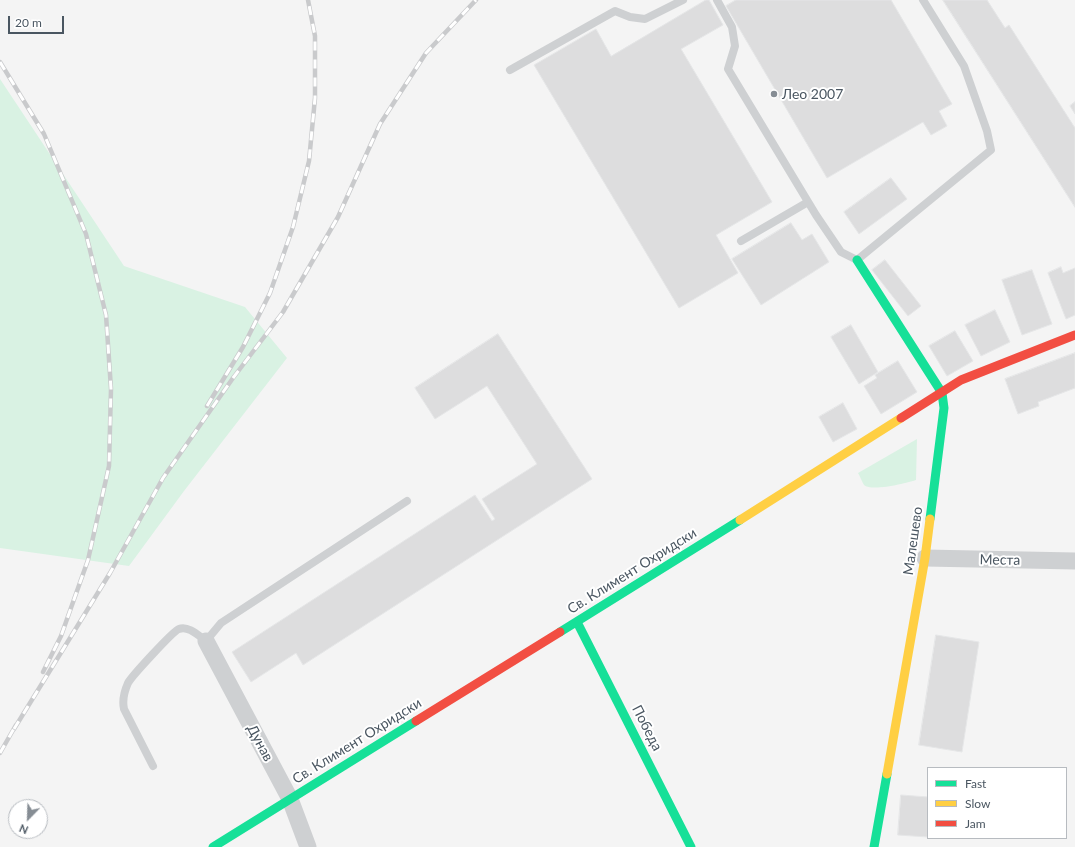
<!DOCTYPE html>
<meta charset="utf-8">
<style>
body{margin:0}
#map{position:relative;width:1075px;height:847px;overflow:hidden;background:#f4f4f4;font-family:Lato,sans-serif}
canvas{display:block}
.legend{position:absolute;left:927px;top:767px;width:140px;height:72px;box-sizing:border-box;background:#fff;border:1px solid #b7bbc0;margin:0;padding:5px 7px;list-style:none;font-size:12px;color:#4a5661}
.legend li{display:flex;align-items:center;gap:8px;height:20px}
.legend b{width:20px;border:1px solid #b7bbc0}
.north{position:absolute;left:8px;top:799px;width:40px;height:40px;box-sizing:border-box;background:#fff;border:1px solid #b7bbc0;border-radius:50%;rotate:203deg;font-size:11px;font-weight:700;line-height:16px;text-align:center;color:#4a5661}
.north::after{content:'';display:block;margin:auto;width:14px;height:18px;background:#868d94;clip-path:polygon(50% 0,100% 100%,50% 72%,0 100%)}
.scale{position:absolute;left:8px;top:16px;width:56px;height:18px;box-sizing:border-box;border:2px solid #4a5661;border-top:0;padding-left:5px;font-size:12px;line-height:14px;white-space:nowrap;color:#4a5661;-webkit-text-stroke:3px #fff;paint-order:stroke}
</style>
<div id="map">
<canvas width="1075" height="847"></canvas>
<ul class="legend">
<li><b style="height:5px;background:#16e098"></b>Fast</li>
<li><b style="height:5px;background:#ffcf43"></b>Slow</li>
<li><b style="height:5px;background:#f24e42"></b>Jam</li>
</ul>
<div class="north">N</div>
<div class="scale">20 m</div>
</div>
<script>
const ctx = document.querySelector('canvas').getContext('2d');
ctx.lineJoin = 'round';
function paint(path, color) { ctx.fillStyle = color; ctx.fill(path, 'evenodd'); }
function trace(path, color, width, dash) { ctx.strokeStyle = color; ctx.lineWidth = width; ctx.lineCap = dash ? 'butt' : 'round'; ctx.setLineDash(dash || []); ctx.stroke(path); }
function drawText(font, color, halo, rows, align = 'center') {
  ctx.font = font + ' Lato,sans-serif'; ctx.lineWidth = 4; ctx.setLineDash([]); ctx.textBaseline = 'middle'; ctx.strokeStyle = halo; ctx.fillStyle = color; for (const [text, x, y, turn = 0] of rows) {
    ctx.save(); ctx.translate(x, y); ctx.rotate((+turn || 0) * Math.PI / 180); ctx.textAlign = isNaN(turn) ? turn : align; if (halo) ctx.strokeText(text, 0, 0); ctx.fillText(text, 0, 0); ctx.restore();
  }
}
const green = new Path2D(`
 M0,79L124,266L245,307L287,358L184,491L129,566L0,548Z
 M917,439L916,480C907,483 872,492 864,485C862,482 860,476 858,473Z`);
const building = new Path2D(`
 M706,0H709L723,25L681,49L772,202L716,235L738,273L679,308L534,65L596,29L611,56Z
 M736,0H891L952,104L939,111L947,126L931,135L923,122L827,178L726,6Z
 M943,0H987L1005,28L1009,25L1075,128V207Z
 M1075,102V114L1070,106Z
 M891,178L907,199L859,234L844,212Z
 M791,223L802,240L812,234L829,262L761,305L732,259Z
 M885,260L921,306L908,316L872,270Z
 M1061,267L1063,273L1075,268V315L1066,319L1048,273Z
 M1032,270L1052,324L1022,335L1002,280Z
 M995,310L1010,342L981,356L965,325Z
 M851,325L878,372L859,384L831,337Z
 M955,331L973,361L947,376L929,346Z
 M498,334L592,479L303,665L296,653L251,682L232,652L475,495L492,521L495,519L482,499L537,464L487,386L435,419L415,388Z
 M1075,353V388L1038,402L1039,406L1018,414L1005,379Z
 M898,361L917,392L881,414L864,386L877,378L875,375Z
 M843,403L857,429L833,442L819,417Z
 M936,635L979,642L962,752L919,745Z
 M901,795L928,797V837L898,835Z`);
const lane = new Path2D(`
 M717,0L732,27L735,46L728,69L816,215L841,252L857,260L991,150L987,131L964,66L923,0
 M510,70L615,11L630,17L645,19L683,0
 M741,241L808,202
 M153,766L124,709C122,700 124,692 128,683C131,677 173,631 179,629C188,625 199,636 206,641L221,623L407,501`);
const street = new Path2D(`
 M925,558L1075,561
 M206,641L290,799L308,847`);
const fast = new Path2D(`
 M857,260L942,393L944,408L930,519
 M577,622L691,847
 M560,632L740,520
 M213,847L416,721
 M874,847L887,774`);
const slow = new Path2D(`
 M740,520L901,418
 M887,774L925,558L930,519`);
const jam = new Path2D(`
 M901,418L961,380L1075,335
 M416,721L560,632`);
const rail = new Path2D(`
 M0,62L44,134L86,234L106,315L111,389L109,466L88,560L61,636L43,672
 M207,406L243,347L270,293L293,227L309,161L315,98V36L308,0
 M14,729L110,573L163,478L233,378L283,312L338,217L380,124L426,53L476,0
 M0,753L16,725`);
const markers = [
 [774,94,4,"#868d94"]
];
const poiNames = [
 ["Лео 2007",782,94]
];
const streetNames = [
 ["Малешево",913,541,-82],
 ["Места",1000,560,1],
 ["Св. Климент Охридски",632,571,-32],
 ["Победа",647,728,63],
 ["Св. Климент Охридски",357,741,-32],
 ["Дунав",260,743,62]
];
paint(green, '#d9f2e3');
paint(building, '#ddddde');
trace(building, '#e5e6e7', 1);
trace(lane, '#ced0d2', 8);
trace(street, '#ced0d2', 17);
trace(fast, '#16e098', 9);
trace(slow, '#ffcf43', 9);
trace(jam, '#f24e42', 9);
trace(rail, '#c9cacc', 4.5);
trace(rail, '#fff', 3, [9]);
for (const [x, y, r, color] of markers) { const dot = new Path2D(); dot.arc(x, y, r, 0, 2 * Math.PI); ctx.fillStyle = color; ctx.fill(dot); trace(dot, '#fff', 1.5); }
drawText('14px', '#4a5661', '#fff', poiNames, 'left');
drawText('14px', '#4a5661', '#fff', streetNames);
</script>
